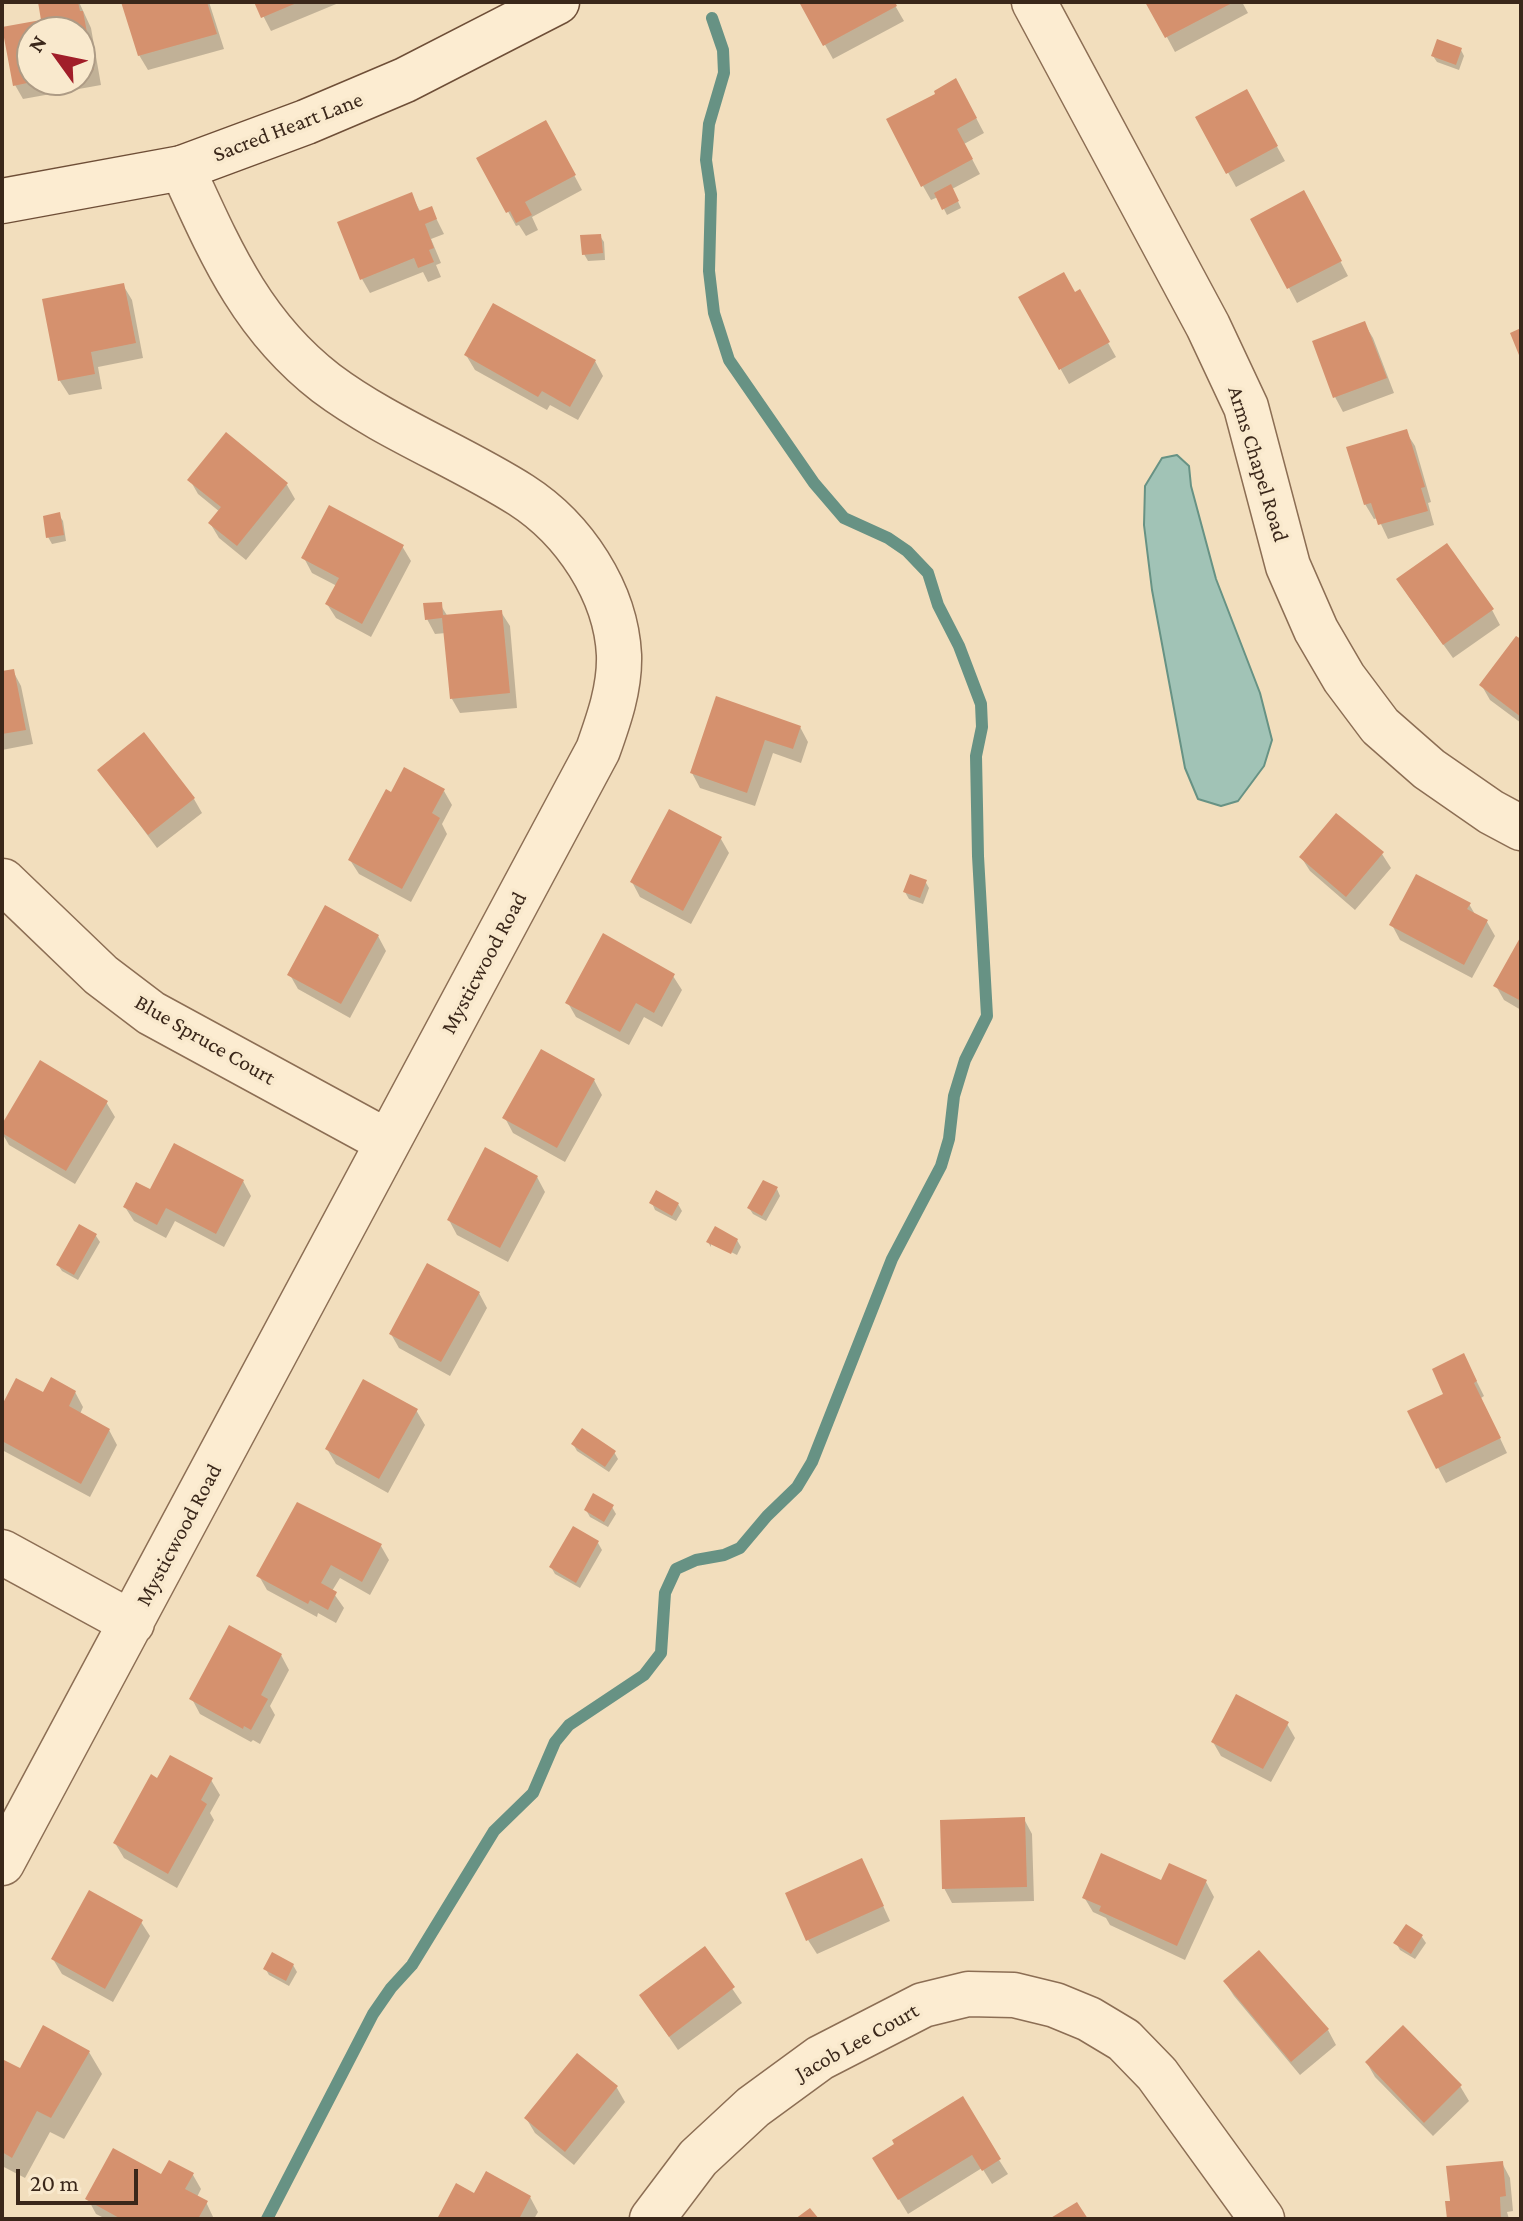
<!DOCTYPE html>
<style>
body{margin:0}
#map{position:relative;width:1523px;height:2221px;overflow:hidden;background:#f2debd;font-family:"Crimson Pro",serif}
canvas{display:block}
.frame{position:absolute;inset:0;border:4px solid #3a271a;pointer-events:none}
.north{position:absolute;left:16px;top:16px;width:80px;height:80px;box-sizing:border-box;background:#f9e9cd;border:2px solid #ad9b85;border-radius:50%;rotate:303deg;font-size:22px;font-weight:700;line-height:32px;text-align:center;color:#3a271a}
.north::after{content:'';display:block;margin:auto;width:28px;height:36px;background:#a11e29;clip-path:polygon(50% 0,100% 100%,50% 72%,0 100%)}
.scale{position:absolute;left:16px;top:2169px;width:122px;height:36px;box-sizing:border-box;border:4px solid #3a271a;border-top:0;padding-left:10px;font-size:24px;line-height:28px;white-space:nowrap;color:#3a271a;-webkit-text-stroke:6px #f9e9cd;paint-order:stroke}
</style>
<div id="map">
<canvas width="1523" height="2221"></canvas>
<div class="frame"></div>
<div class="north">N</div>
<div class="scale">20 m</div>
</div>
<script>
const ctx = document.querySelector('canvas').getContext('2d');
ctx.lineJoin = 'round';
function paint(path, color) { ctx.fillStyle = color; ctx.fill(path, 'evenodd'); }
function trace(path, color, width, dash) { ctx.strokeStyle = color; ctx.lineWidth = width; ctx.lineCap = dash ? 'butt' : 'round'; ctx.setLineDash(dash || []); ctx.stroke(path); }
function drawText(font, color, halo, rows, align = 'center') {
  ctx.font = font + ' "Crimson Pro",serif'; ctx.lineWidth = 7; ctx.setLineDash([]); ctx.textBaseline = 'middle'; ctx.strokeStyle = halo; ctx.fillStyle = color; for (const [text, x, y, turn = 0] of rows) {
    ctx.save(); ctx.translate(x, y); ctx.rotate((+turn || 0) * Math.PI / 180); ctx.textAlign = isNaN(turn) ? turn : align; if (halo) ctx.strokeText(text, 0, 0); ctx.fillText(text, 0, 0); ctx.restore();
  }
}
const water = new Path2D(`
 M1177,455L1189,466L1191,486L1216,579L1260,693L1272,740L1264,766L1238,801L1221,806L1198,799L1185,768L1152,590L1144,525L1145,486L1162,458Z`);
const shadow = new Path2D(`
 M46,2H79L91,28L101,85L23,99L15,85L4,29L44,22ZM32,32H80V80H32Z
 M123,2H209L224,49L148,70L139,55Z
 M256,2H341L271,31Z
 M801,2H893L904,21L833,59Z
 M1148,2H1242L1248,13L1175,52Z
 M1461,50L1464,56L1459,70L1437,62L1433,56Z
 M1246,91L1285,161L1236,187L1198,118Z
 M964,95L984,133L964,144L980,174L952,189L961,208L947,215L938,197L931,200L923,186Z
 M554,137L582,190L532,217L538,230L526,236L519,225L516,226L479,159Z
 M411,194L421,213L431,208L444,234L431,239L441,263L436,265L441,277L428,282L423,272L370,293L362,279Z
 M1312,207L1348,276L1297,303L1253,220Z
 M600,236L604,242L605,260L588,261L584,254Z
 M123,285L132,300L143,358L98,367L102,389L69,395L60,381L45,301Z
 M1079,291L1116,357L1069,384L1021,298L1074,294Z
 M1364,323L1373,338L1394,393L1343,412L1335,397Z
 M466,355L595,361L603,376L578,420L550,405L547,410L475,370Z
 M1406,432L1415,446L1431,502L1428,503L1434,525L1388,539L1378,518L1374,519L1365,504Z
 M190,480L287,485L295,499L246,560L219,538L210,523L220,512L198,494Z
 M59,515L63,521L66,541L52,544L48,537Z
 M402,546L411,561L371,637L336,618L327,604L337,586L312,573L304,558Z
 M1407,594L1492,610L1500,625L1453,658Z
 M440,604L448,617L501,612L510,626L517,708L460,713L452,699L446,633L435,634L427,619Z
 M1521,642V723L1490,700L1482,686Z
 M13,671L21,686L33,744L2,750V673Z
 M717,699L800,727L808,742L801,763L773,753L755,806L700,788L692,773Z
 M99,770L194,799L202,813L157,848Z
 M444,791L452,805L442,824L447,834L411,902L359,874L350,860Z
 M721,839L729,853L691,924L640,897L632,882Z
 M1382,854L1391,868L1355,910L1310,871L1301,857Z
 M925,881L929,888L923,904L909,899L905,892Z
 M1469,904L1476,916L1487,922L1495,936L1472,978L1400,940L1392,925Z
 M378,936L386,951L350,1018L298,989L290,975Z
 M1521,940V1010L1504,1000L1496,986Z
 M673,976L682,990L662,1027L644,1017L629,1045L576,1017L568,1003Z
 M594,1080L602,1095L565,1162L513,1133L505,1118Z
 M106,1102L115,1117L75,1184L9,1145L2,1133V1128Z
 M537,1177L545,1192L508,1262L457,1235L449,1220Z
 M243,1181L251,1196L224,1247L175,1221L166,1238L134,1221L125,1207L150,1192Z
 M777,1189L780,1196L766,1221L753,1214L749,1208Z
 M652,1203L678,1204L682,1211L676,1221L655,1210Z
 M80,1226L96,1236L100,1242L78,1280L62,1271L58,1265Z
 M737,1240L741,1247L737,1255L711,1242V1247L708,1242Z
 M479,1293L487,1308L450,1376L399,1348L391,1334Z
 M1471,1370L1484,1396L1481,1398L1507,1453L1446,1483L1409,1412L1446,1395Z
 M75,1392L83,1407L80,1414L109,1430L117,1445L90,1497L2,1450V1409Z
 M416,1410L425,1425L388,1493L336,1464L327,1449Z
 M573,1444L614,1452L618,1459L609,1472L577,1451Z
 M612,1507L616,1514L608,1527L590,1517L586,1510Z
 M598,1543L602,1550L580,1588L555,1574L551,1567Z
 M381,1546L389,1560L370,1595L340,1578L332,1591L344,1608L336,1623L318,1613L317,1617L267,1590L259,1576Z
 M281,1655L289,1670L270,1706L275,1715L260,1744L253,1740L251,1742L200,1714L192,1699Z
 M1287,1724L1295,1738L1271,1782L1221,1756L1213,1742Z
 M211,1780L220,1795L210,1813L214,1820L177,1888L124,1858L115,1843Z
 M1024,1819L1032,1834L1034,1901L952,1903L944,1888Z
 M869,1875L890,1921L817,1954L808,1940Z
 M1206,1882L1214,1897L1185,1960L1110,1925L1106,1918L1093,1912L1084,1897L1162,1883Z
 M141,1922L150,1936L113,2002L62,1974L53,1959Z
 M1406,1926L1422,1937L1426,1943L1415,1959L1400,1950L1396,1943Z
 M705,1949L742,2003L678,2050L641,1996Z
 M293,1965L297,1972L289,1986L269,1975L265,1968Z
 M1225,1982L1328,2030L1336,2045L1300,2075L1234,1996Z
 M89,2052L102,2074L64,2139L50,2132L25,2178L2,2166V2061L21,2071Z
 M577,2055L617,2088L625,2102L574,2165L535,2133L526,2118Z
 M1367,2063L1460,2086L1469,2101L1433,2136L1375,2077Z
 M895,2141L999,2160L1008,2174L992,2184L982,2168L908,2214L883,2173L897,2145Z
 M1502,2163L1510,2178L1513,2211L1507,2212L1509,2219H1449Z
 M193,2175L201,2189L197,2197L206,2202L214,2219H106L96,2214L88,2199L162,2176Z
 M475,2196L530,2197L538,2212L534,2219H439Z`);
const stream = new Path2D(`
 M267,2219L373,2014L391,1988L412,1965L494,1831L533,1793L555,1742L569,1725L644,1675L661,1653L665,1593L676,1569L696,1560L724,1555L740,1548L767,1516L797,1487L812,1462L892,1259L941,1166L949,1139L954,1096L965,1060L987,1016L978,856L976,756L982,727L981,704L959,646L938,605L928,573L907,551L888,538L844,518L814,483L729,360L714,313L709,271L711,194L706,160L709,124L724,73L723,50L712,18`);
const building = new Path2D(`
 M38,2H78L80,11H83L94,70L80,73V32H32V82L13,86L2,27L41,20Z
 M121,2H207L217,34L138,56Z
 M254,2H299L261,18Z
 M799,2H895L897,6L823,46Z
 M1145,2H1234L1165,38Z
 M1437,39L1462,48L1456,65L1431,56Z
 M956,78L977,118L957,129L973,159L921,187L886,119L935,94L934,91Z
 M1247,89L1278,146L1226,174L1195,117Z
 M546,120L576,175L525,202L532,215L516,223L510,211L506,213L476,158Z
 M951,184L959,201L942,210L934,193Z
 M1304,190L1342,261L1287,289L1250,219Z
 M412,192L419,211L432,206L437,219L425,224L434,248L429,250L434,262L418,268L414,258L360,280L337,222Z
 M601,234L603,253L582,255L580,235Z
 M1064,272L1075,292L1080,289L1110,342L1059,370L1018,297Z
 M124,283L136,343L91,352L95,374L58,381L42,299Z
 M493,303L596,360L570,407L542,391L538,397L464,355Z
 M1365,321L1387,378L1333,398L1312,341Z
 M1521,328V360L1510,333Z
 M1407,429L1425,487L1421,488L1428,511L1378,525L1371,503L1364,505L1346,447Z
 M226,432L288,483L237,546L208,523L221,507L187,480Z
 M329,505L404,545L362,624L325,604L339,578L301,558Z
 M60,512L64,535L46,538L43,516Z
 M1447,543L1494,609L1443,645L1396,579Z
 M442,602L443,615L502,610L510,693L450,699L442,618L425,620L423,603Z
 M1516,636L1521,639V717L1479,685Z
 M14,669L26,730L2,734V671Z
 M716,696L801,726L793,749L765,740L747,793L690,773Z
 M144,732L195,798L148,835L97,770Z
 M404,767L445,789L432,813L440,818L402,889L348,860L386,789L391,792Z
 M669,809L722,837L683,911L630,882Z
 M1336,813L1384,852L1346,897L1299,857Z
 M910,874L927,880L920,898L903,892Z
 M1416,874L1471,903L1467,909L1488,920L1464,965L1389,925Z
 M325,905L379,935L341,1004L287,975Z
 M603,933L675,974L654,1013L636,1003L620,1032L565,1003Z
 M1521,936V1001L1493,986Z
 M541,1049L595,1079L557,1148L502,1118Z
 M40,1060L108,1101L66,1171L2,1133V1124Z
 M174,1143L244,1180L216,1234L166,1208L157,1225L123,1207L136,1182L150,1189Z
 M485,1147L538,1176L500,1248L447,1220Z
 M763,1180L778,1187L762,1216L747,1208Z
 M656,1190L679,1203L672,1216L649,1203Z
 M79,1224L97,1234L74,1275L56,1265Z
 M715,1226L738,1239L731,1254L706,1242Z
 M427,1263L480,1292L441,1362L389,1334Z
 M1464,1353L1477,1381L1474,1383L1501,1438L1436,1469L1407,1411L1443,1394L1432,1369Z
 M51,1377L76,1391L69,1406L110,1429L81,1484L2,1441V1405L16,1378L43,1392Z
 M363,1379L418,1409L379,1479L325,1449Z
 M582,1428L616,1451L605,1467L571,1444Z
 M593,1493L614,1505L604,1522L584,1510Z
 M297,1502L382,1544L362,1582L331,1565L321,1583L337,1592L328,1610L310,1600L308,1604L256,1576Z
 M573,1526L599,1541L576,1583L549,1567Z
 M229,1625L282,1654L261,1695L268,1699L251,1730L244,1726L243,1729L189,1699Z
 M1236,1694L1289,1722L1263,1769L1211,1742Z
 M170,1755L213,1778L201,1800L207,1804L168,1874L113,1843L151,1774L157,1778Z
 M1025,1817L1027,1887L942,1889L940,1820Z
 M1101,1853L1161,1880L1169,1863L1207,1880L1177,1946L1099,1911L1101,1906L1082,1898Z
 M862,1858L884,1906L806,1941L785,1893Z
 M89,1890L143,1920L105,1989L51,1959Z
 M1406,1924L1423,1935L1411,1954L1393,1943Z
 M705,1946L735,1987L669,2037L639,1995Z
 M1259,1950L1329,2029L1291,2062L1223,1981Z
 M272,1952L294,1964L286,1981L263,1969Z
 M43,2025L90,2051L51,2118L37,2111L12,2158L2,2152V2059L20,2068Z
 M1403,2025L1462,2085L1424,2123L1365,2062Z
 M577,2053L618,2086L565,2152L524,2118Z
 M963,2096L1001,2159L982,2171L972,2155L898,2200L872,2158L894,2144L892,2140Z
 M113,2148L161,2174L169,2160L194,2173L185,2189L208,2201L198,2219H121L85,2199Z
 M1503,2161L1506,2196L1500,2197L1501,2219H1447L1445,2201H1450L1446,2166Z
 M486,2171L531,2196L519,2219H437L456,2183L474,2193Z
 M1077,2202L1088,2219H1049Z
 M810,2208L819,2219H795Z`);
const street = new Path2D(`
 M1034,2L1208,326L1246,407L1288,566L1316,630L1344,678L1380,726L1429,769L1491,812L1521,828
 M3,881L101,975L151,1013L388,1142
 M2,1552L132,1623
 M2,1863L598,750C609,719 620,688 619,655C616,592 574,529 521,495C458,455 386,428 326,383C251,325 220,251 182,168
 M652,2219L698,2158L753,2107L820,2058L923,2005L968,1994L1014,1995L1055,2005L1089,2019L1124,2040L1157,2074L1262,2219`);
const secondary = new Path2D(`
 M2,201L182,168L306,122L405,80L557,2`);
const streetNames = [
 ["Sacred Heart Lane",288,127,-21],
 ["Arms Chapel Road",1258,464,73],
 ["Mysticwood Road",484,963,-62],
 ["Blue Spruce Court",205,1040,30],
 ["Mysticwood Road",179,1535,-62],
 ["Jacob Lee Court",857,2042,-29]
];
paint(water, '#a1c3b6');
trace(water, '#679284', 2);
paint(shadow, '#0003');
trace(stream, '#679284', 12);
paint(building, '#d5916e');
trace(street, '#8c6e54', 47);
trace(secondary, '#6e4e37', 47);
trace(street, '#fcecd1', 44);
trace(secondary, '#fcecd1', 44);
drawText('22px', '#3a271a', '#f9e9cd', streetNames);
</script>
